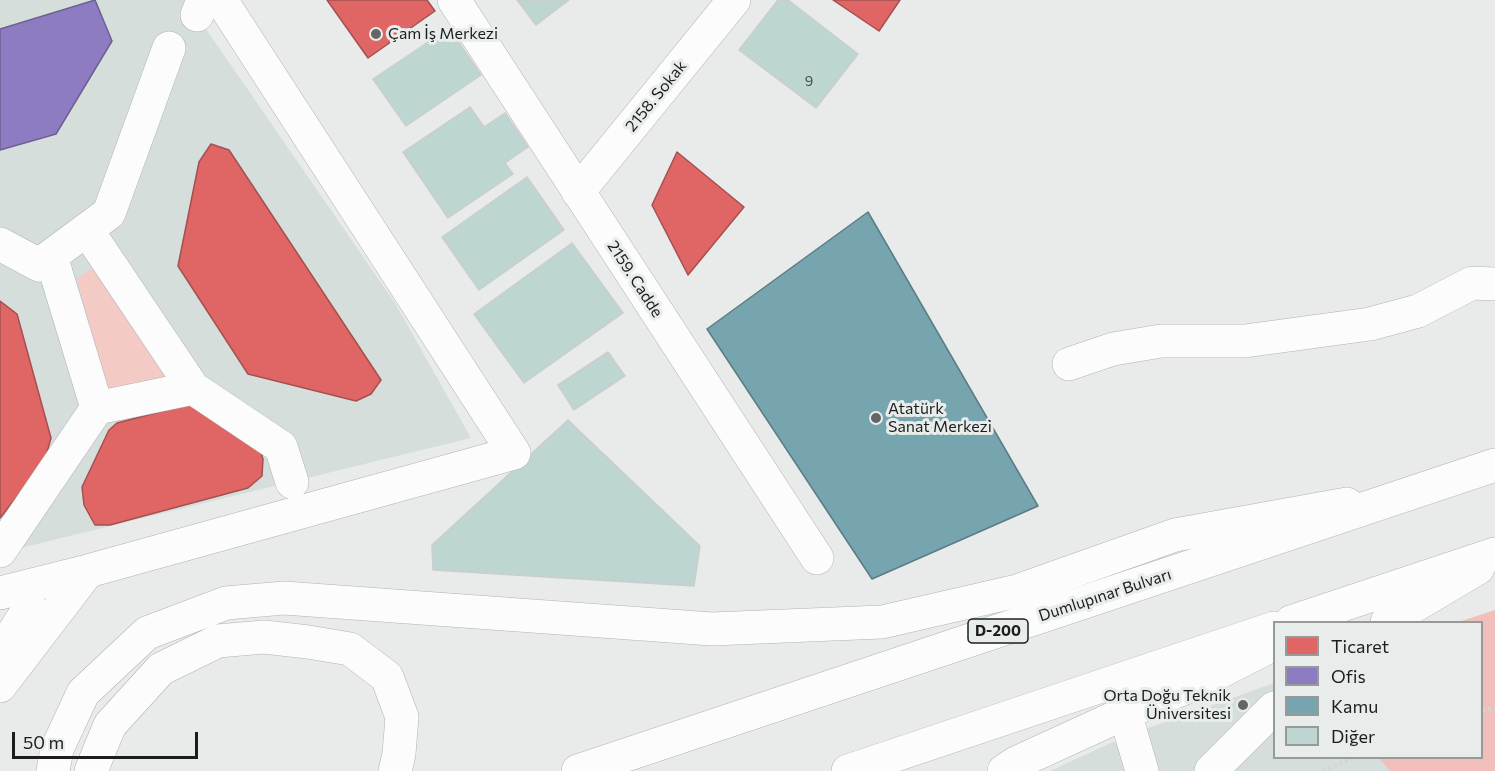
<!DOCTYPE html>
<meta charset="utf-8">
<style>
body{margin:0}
#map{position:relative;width:1495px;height:771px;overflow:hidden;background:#e9ebea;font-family:Commissioner,sans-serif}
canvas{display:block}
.legend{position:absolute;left:1273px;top:621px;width:210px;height:138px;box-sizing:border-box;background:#e8eceb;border:2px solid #969a99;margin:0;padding:8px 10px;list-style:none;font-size:18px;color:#1c1e1e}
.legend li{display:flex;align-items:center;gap:12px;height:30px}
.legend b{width:30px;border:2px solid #969a99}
.scale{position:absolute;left:12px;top:732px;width:186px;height:27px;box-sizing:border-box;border:3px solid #1c1e1e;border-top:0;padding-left:8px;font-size:18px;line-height:21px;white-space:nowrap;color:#1c1e1e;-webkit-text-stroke:4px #e8eceb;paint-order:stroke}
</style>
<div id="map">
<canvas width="1495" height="771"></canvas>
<ul class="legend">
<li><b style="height:16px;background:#e06666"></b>Ticaret</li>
<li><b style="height:16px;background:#8e7cc3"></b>Ofis</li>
<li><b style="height:16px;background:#76a5af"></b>Kamu</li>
<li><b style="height:16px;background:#bdd6d1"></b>Diğer</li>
</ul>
<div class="scale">50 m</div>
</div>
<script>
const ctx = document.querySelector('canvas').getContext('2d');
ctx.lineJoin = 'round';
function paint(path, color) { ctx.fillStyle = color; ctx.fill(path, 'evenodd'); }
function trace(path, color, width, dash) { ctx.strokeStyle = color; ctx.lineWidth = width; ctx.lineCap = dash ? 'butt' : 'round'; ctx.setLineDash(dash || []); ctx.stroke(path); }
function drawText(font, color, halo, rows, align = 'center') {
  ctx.font = font + ' Commissioner,sans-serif'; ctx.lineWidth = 6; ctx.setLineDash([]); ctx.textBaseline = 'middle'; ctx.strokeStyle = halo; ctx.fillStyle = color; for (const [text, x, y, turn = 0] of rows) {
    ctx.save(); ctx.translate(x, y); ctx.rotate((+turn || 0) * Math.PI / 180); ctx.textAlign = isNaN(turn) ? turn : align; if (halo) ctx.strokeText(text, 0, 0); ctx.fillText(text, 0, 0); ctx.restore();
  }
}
const built = new Path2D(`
 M0,0H186L395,303L471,438L0,553Z
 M1495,610V771H1050L1113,742L1135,747L1148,728L1274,683V758H1482V622H1459Z`);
const green = new Path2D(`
 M1495,610V771H1390L1379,758H1482V622H1459Z`);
const water = new Path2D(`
 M97,265L168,381L106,393L77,278Z`);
const shops = new Path2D(`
 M327,0H427L435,11L368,58Z
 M833,0H900L879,31Z
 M211,144L229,150L381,380L371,394L356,401L248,374L178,266L199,162Z
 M677,152L744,207L688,275L652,205Z
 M0,301L17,314L51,438L44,463L0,518Z
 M194,403L256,437L263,459L262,476L248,488L110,525H95L84,505L82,487L109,430L117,423Z`);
const offices = new Path2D(`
 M95,0L112,41L56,134L0,150V29Z`);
const public = new Path2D(`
 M868,212L1038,506L872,579L707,329Z`);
const building = new Path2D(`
 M517,0H569L536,25Z
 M778,0H788L858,54L816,108L739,50Z
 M449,28L481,75L406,126L373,79Z
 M470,107L484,127L505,113L528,147L505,163L513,174L448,218L403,152Z
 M527,177L564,230L479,290L442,237Z
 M572,243L623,313L524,383L474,314Z
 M608,352L625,376L574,410L558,385Z
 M568,420L700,546L694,586L433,570L432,545Z`);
const path = new Path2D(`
 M1482,710L1495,708
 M1323,771L1353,758`);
const minor = new Path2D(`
 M454,0L817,558
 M197,15L203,0
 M578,192L734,0
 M87,230L193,388L281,447L292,482
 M0,244L39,265L109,213L169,48
 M1069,364L1113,349L1161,341H1245L1370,324L1418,311L1472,283L1495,284
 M97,408L193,388
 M0,551L97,408L51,256
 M0,593L88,571L514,453L221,0
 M1387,622L1478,568
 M0,654L30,607
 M0,686L88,571
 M1125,713L1142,771
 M1211,771L1274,708`);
const major = new Path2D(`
 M53,771L57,749L83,693L147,633L226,603L284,598L712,629L882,622L1017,591L1175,535L1347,504
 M91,771L110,725L161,669L218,641L264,637L308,642L350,649L387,677L402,717L399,754L395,771
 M1004,771L1016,763L1125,713L1206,679L1274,644`);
const highway = new Path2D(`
 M1291,622L1495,554
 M578,771L1495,465
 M848,771L1274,628`);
const markers = [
 [376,34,6,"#646665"],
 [876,418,6,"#646665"],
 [1243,705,6,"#646665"]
];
const numberNames = [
 ["9",809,81]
];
const shields = [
 [998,631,60]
];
const shieldNames = [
 ["D-200",998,631]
];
const poiNames = [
 ["Çam İş Merkezi",388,34],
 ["Atatürk",888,409],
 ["Sanat Merkezi",888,427],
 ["Orta Doğu Teknik",1231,696,"right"],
 ["Üniversitesi",1231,714,"right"]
];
const streetNames = [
 ["2158. Sokak",656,96,-51],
 ["2159. Cadde",635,279,57],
 ["Dumlupınar Bulvarı",1105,595,-18]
];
paint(built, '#d5dedb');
paint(green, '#f2beb9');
paint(water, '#f4cac5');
paint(shops, '#e06666');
trace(shops, '#a55050', 1.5);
paint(offices, '#8e7cc3');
trace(offices, '#6c6092', 1.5);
paint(public, '#76a5af');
trace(public, '#5b7c84', 1.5);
paint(building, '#bdd6d1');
trace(building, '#cbcdcc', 1.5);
trace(minor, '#b0b2b1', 34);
trace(major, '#b0b2b1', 34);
trace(highway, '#b0b2b1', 34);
trace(path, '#d4d5d5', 4, [3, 3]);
trace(minor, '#fcfcfc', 33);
trace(major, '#fcfcfc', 33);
trace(highway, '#fcfcfc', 33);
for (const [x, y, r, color] of markers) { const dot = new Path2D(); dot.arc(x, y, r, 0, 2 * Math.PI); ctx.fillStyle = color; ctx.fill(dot); trace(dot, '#e8eceb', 2); }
drawText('14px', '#444c4b', null, numberNames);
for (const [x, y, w] of shields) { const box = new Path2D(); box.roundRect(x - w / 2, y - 12, w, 24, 4.5); ctx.fillStyle = '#e8eceb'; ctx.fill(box); trace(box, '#1c1e1e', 1.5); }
drawText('bold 15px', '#1c1e1e', null, shieldNames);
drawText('16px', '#1c1e1e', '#e8eceb', poiNames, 'left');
drawText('16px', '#1c1e1e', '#e8eceb', streetNames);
</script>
